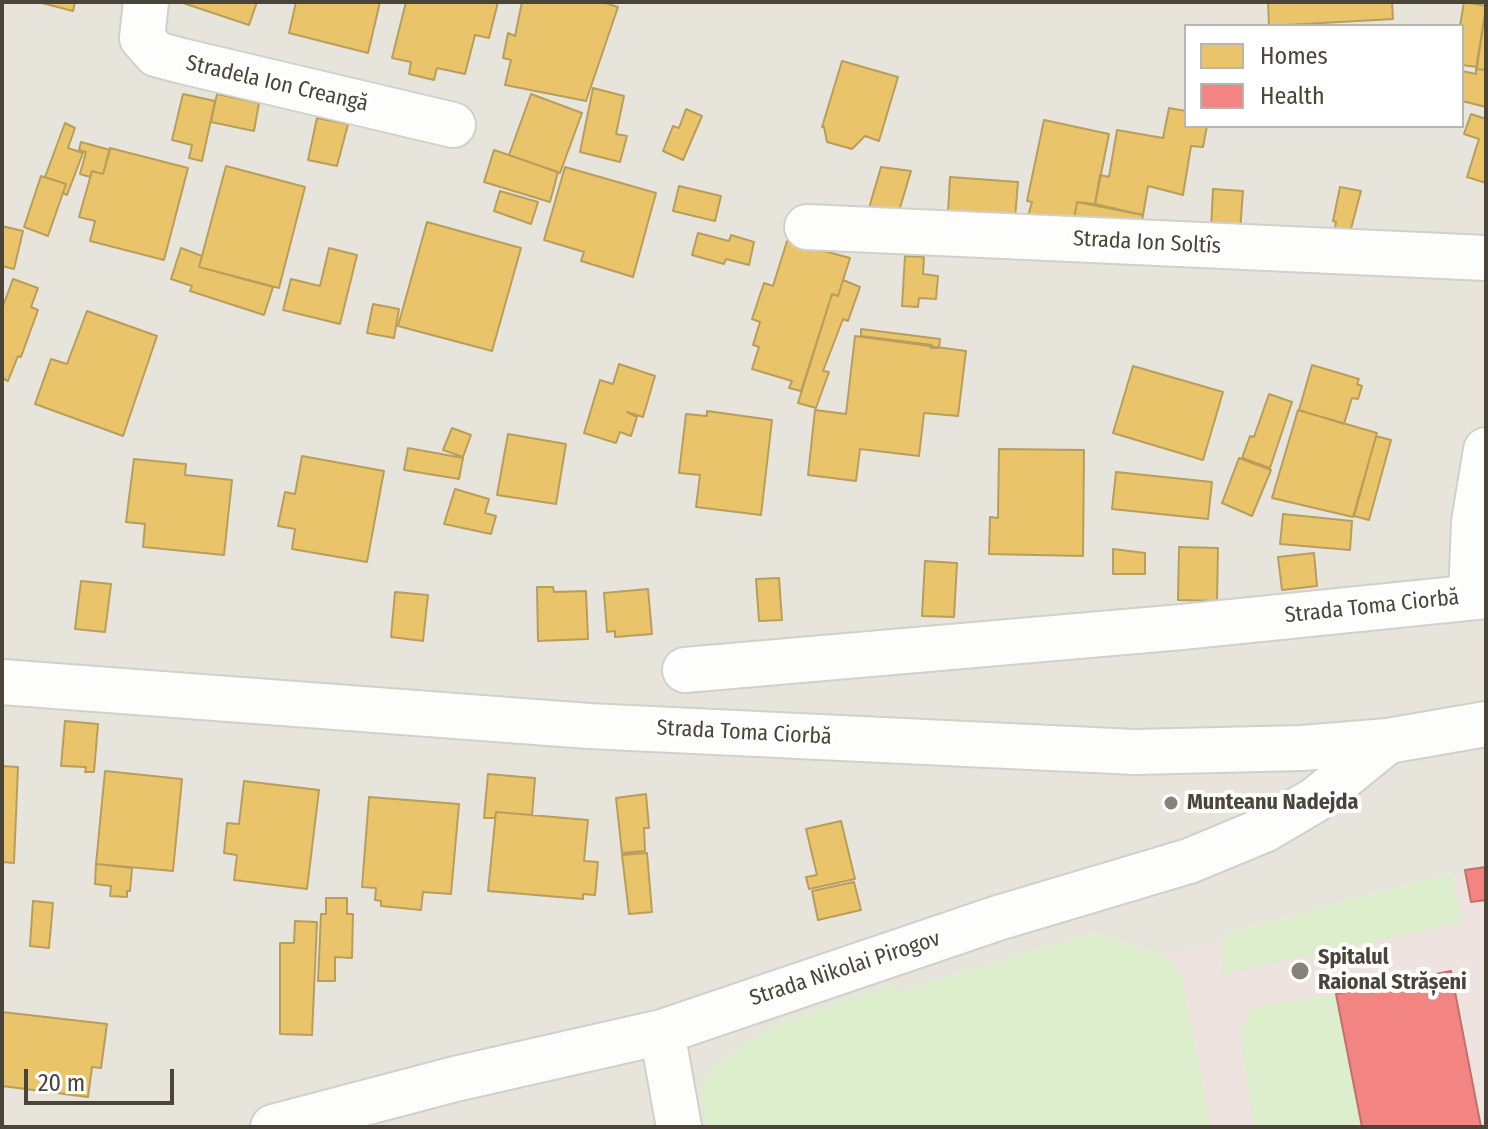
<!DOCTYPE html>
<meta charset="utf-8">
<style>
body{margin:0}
#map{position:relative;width:1488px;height:1129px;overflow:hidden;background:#f3f2ed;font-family:"Fira Sans Condensed",sans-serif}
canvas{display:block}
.frame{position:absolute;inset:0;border:4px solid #4a4538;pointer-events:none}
.legend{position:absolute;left:1184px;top:24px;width:280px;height:104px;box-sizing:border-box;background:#fff;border:2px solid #b7b5af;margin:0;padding:10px 14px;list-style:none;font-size:24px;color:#4a4538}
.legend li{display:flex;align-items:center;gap:16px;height:40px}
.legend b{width:40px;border:2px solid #b7b5af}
.scale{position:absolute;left:24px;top:1069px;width:150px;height:36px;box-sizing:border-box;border:4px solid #4a4538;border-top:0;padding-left:10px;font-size:24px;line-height:28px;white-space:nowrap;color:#4a4538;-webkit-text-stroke:6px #fff;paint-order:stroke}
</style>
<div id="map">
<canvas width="1488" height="1129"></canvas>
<div class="frame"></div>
<ul class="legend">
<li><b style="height:22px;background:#e9c46a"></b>Homes</li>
<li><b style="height:22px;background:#f28482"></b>Health</li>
</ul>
<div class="scale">20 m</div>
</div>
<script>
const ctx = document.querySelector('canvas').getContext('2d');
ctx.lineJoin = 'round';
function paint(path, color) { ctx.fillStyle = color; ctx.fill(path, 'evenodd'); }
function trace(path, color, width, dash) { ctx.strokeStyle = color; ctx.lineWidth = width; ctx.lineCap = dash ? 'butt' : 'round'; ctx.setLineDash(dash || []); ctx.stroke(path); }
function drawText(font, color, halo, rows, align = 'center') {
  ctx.font = font + ' "Fira Sans Condensed",sans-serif'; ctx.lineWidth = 8; ctx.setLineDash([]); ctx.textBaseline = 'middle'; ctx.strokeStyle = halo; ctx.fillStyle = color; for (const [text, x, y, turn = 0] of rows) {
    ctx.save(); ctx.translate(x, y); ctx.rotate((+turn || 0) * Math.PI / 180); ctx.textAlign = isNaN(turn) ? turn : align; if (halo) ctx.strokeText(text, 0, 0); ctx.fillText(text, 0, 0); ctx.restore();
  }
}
const residential = new Path2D(`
 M2,2H1486V1127H2ZM1186,26H1462V126H1186Z`);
const medical = new Path2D(`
 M1486,869V1127H752L743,1073Z`);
const green = new Path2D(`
 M1451,873L1463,922L1221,974L1224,934Z
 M1094,933L1156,953L1173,962L1182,979L1211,1127H707L699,1086C738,1028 828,1008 891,984L896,992Z
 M1336,994L1361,1127H1254L1240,1033L1250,1008Z`);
const homes = new Path2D(`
 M38,2H75L73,11Z
 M180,2H257L249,25Z
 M296,2H380L368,53L289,33Z
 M406,2H498L489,38L475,35L465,74L437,68L434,80L409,74L411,62L392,58Z
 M522,2H602L618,7L586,101L505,85L511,60L503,58L508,33L515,36Z
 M1268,2H1392L1393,19L1269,26Z
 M1464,2L1486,6L1477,67L1462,65V26H1460Z
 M1486,7V70L1476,69Z
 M842,61L898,77L879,141L865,136L852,149L827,142L824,127H822Z
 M1476,69L1486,70V107L1462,101V71L1476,74Z
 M593,88L624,96L616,134L627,136L620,162L580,152Z
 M183,94L215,101L202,161L189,158L192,145L172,140Z
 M217,94L259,103L254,131L211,122Z
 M531,94L582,113L560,173L509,155Z
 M1169,108L1186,111V126H1207L1203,147L1191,146L1183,195L1148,186L1143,215L1095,204L1100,175L1109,177L1117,130L1163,138Z
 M686,109L702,116L683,160L663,151L673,126L679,128Z
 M1471,114L1486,119V183L1467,177L1479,139L1464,134Z
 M317,118L348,124L337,166L308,160Z
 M1044,120L1109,134L1095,204L1077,202L1074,220L1028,216L1032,202L1027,201Z
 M65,123L75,128L68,148L83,153L67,195L63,193L66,184L45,177Z
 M81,142L110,150L103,174L92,171L90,177L80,174L86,152L79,150Z
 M110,148L188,168L164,260L90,241L95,221L79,217L92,171L103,174Z
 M494,150L558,172L550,202L484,182Z
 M226,166L305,187L279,288L199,267Z
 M565,167L656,193L633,277L581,261L584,252L544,240Z
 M881,167L911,171L899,211L869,208Z
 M41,176L66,184L48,236L24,227Z
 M950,177L1018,182L1015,218L948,212Z
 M679,186L721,196L715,221L673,211Z
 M1340,187L1361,191L1349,236L1334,234L1336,222L1333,221Z
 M1213,189L1243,191L1240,231L1211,229Z
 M500,191L538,202L531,224L494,211Z
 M1077,202L1143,215L1140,230L1074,220Z
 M427,222L521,248L492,351L398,326Z
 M2,226L23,231L14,269L2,266Z
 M698,233L729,241L731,235L754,242L749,265L726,259L724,264L692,255Z
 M787,241L850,258L838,296L832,294L801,391L789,388L792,381L752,369L759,347L753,345L760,322L752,319L764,283L773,286Z
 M181,248L202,256L199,267L273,287L264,315L190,291L192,286L171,279Z
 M329,248L357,255L340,324L283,310L291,279L320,286Z
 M905,256L924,257L923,274L938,276L936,299L919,298L918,307L902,306Z
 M13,279L38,288L31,307L38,310L21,357L18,356L8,381L2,378V309Z
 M843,280L860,287L848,321L843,319L823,371L829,372L816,408L798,403L832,294L838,296Z
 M373,304L399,309L394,338L367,333Z
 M87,311L157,336L123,436L35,404L51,359L67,364Z
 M861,329L940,339L939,348H931L932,345L861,336Z
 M855,336L966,351L958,416L924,413L919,456L860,449L856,481L808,475L815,410L846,414Z
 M619,364L655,376L643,417L627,412L637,417L631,436L620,432L616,443L584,433L600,380L613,384Z
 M1312,365L1359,379L1357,384L1362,386L1358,399L1352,398L1344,424L1299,410Z
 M1133,366L1223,392L1203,460L1113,433Z
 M1269,394L1292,402L1270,468L1242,458L1250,436L1254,437Z
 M1298,410L1377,433L1353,517L1272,498Z
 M707,411L772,420L761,515L696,507L700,475L679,473L686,414L707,416Z
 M452,428L471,435L463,457L443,450Z
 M508,434L566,444L556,504L497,495Z
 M1376,436L1391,440L1369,520L1354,516Z
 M408,448L463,458L459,479L404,470Z
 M999,449L1084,450L1083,556L989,554L990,517L998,518Z
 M302,456L384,471L367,562L292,549L295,529L278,526L285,492L295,494Z
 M1239,458L1271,470L1252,516L1222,503Z
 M134,459L186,464L185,475L232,480L224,555L143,547L145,524L126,522Z
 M1116,472L1212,482L1208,519L1112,509Z
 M455,489L489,499L485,513L496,516L491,534L444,524Z
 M1283,514L1352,521L1350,550L1280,544Z
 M1179,547L1218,548L1217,601L1178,600Z
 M1113,549L1145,553V574H1113Z
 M1314,553L1317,586L1282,590L1278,557Z
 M925,561L957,563L954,617L922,616Z
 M779,578L782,620L759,621L756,579Z
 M81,581L111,584L105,632L75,629Z
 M537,587H553L554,592L586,591L588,639L538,641Z
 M648,589L652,634L615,637V631L607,632L604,593Z
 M395,592L428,595L423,641L391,637Z
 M65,721L98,724L94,772H85L86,767L61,766Z
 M2,766L18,767L14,863L2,862Z
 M105,771L182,779L173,871L96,864Z
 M488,774L535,778L532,815L496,812L495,818H484Z
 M244,781L319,790L307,889L234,880L237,855L224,853L227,823L239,824Z
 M646,794L649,828H644L645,851L622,853L616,798Z
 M369,797L459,804L451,894L423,892L421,910L381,906V901L375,900L376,888L362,887Z
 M496,812L588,820L584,861L598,862L595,895L583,894V899L488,891Z
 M841,821L855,879L809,889L806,877L817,875L806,829Z
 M647,853L652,912L629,914L622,855Z
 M96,864L132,868L130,891H127V897L110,896L111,886L95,884Z
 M854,882L861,910L818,920L812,891Z
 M326,898H347V914H353L352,958L335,957V981H318L321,914H326Z
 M33,901L53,903L49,948L30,946Z
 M295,921L317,922L312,1035L280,1034V943H294Z
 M2,1012L107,1024L101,1068L92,1067L88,1097L2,1086Z`);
const health = new Path2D(`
 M1486,867V900L1471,902L1465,870Z
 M1451,971L1481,1127H1362L1336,994Z`);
const minor = new Path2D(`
 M146,2L142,38L156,54L182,61L453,125
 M807,227L1486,258
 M1471,597L1474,522L1486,450
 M685,670L1182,627L1486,596
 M2,682L589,726L1135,752L1302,748L1388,741L1486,724
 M662,1032L679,1127
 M273,1127L455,1079L662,1032L998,918L1189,861L1264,830L1315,800L1388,741`);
const markers = [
 [1171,803,8,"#858277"],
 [1300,971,10,"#858277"]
];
const streetNames = [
 ["Stradela Ion Creangă",277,84,13],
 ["Strada Ion Soltîs",1147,243,3],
 ["Strada Toma Ciorbă",1372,607,-6],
 ["Strada Toma Ciorbă",744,733,3],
 ["Strada Nikolai Pirogov",845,969,-18]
];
const poiNames = [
 ["Munteanu Nadejda",1187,803],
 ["Spitalul",1318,958],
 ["Raional Strășeni",1318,983]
];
paint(residential, '#e7e4db');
paint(medical, '#eee3de');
paint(green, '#ddeecd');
paint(homes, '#e9c46a');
trace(homes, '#b99e5b', 2);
paint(health, '#f28482');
trace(health, '#c0716c', 2);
trace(minor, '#d1d0cb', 48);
trace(minor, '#fdfdfc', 44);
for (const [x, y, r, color] of markers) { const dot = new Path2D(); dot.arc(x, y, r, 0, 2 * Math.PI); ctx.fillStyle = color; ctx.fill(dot); trace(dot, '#fff', 3); }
drawText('22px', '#4a4538', '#fff', streetNames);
drawText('bold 22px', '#4a4538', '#fff', poiNames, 'left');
</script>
